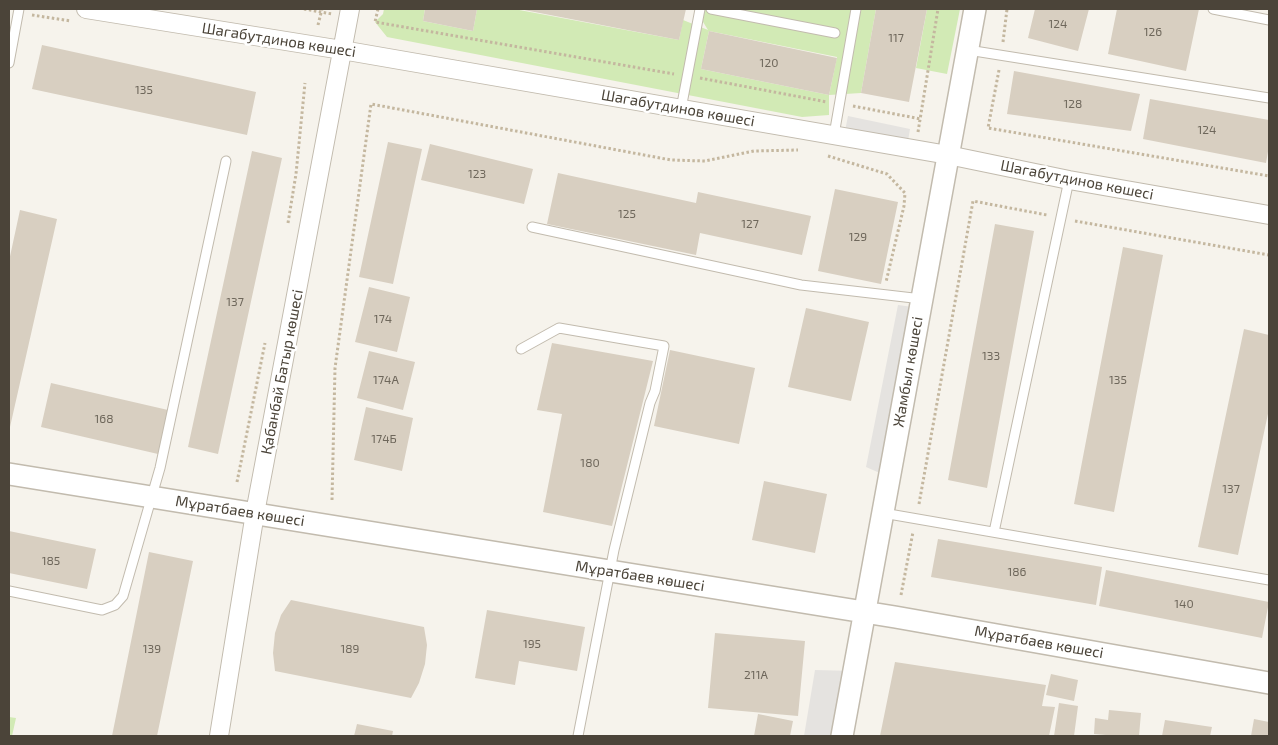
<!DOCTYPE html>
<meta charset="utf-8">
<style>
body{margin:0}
#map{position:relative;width:1278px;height:745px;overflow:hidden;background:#f6f3ec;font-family:"Exo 2",sans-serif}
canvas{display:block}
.frame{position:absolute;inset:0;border:10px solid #4b4439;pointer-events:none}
</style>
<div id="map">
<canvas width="1278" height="745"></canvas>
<div class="frame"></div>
</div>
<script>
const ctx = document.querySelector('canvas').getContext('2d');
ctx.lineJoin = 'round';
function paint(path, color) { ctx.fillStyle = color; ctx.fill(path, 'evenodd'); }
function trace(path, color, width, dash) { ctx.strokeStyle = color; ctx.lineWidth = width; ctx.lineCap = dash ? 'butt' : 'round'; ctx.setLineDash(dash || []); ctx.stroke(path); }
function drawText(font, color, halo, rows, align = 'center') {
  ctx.font = font + ' "Exo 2",sans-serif'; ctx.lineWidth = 5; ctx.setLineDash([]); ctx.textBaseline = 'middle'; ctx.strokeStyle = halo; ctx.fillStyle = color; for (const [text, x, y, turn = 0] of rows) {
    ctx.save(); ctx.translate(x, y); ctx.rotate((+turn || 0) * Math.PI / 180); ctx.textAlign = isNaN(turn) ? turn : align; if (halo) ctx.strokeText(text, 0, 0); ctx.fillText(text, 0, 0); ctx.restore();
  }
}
const green = new Path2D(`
 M384,9H425L423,21L473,31L477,9H514L679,40L683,20L708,30L695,9H876L861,93L829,95V115L802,117L387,37L375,22L383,14ZM709,31L837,57L829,95L701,69Z
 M927,9H960L947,74L916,68Z
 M9,717L16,718L12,736H9Z`);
const parking = new Path2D(`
 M848,116L910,129L907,147L844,136Z
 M898,305L920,308L889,477L866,467Z
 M815,670L853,671L842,736H804Z`);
const building = new Path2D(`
 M425,9H477L473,31L423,21Z
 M519,9H686L679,40Z
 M876,9H927L909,102L861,93Z
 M1035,9H1089L1078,51L1028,38Z
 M1117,9H1199L1186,71L1108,54Z
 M709,31L837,58L829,95L701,69Z
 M42,45L256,92L247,135L32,89Z
 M1014,71L1140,94L1131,131L1007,114Z
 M1150,99L1269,120V146L1266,163L1143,139Z
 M388,142L422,149L393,284L359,277Z
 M430,144L533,169L524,204L421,180Z
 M252,151L282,158L218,454L188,447Z
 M558,173L696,203L698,192L811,216L802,255L700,233L696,255L547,224Z
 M835,189L898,202L881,284L818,271Z
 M20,210L57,219L10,427L9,261Z
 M995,224L1034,231L987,488L948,480Z
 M1123,247L1163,255L1114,512L1074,504Z
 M369,287L410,297L397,352L355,342Z
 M806,308L869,322L851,401L788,387Z
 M1244,329L1269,335V409L1238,555L1198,547Z
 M552,343L653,361L612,526L543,512L562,414L537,410Z
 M670,350L755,368L739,444L654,426Z
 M369,351L415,362L403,410L357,398Z
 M51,383L168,410L158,454L41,427Z
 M366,407L413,418L402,471L354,460Z
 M764,481L827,494L815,553L752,540Z
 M9,531L96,549L87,589L9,573Z
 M938,539L1102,567L1096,605L931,577Z
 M149,552L193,561L157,736H112Z
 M1106,570L1269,602L1262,638L1099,606Z
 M291,600L424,627L427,645L425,664L419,683L411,698L275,671L273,653L275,633L281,615Z
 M487,610L585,627L577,671L519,661L515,685L475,678Z
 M715,633L805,641L798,716L708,708Z
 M895,662L1046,685L1042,706L1055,707L1049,736H880Z
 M1051,674L1078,680L1074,701L1046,695Z
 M1059,703L1078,706L1074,736H1054Z
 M1109,710L1141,713L1139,736H1106V735L1094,734L1095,718L1108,720Z
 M758,714L793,721L790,736H754Z
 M1254,719L1269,722V736H1251Z
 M1165,720L1212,727L1210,736H1162Z
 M357,724L393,731L392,736H354Z`);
const path = new Path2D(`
 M304,9L332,14
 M378,9L375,22L674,74
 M32,15L71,21
 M318,25L322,9
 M1003,42L1007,9
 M999,70L988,128L1269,176
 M700,78L827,102
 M853,106L921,119
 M918,132L938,9
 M828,156L887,174L905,193L904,206L886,282
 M1075,221L1269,255
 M288,223L296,174L305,83
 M237,482L265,343
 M332,500L335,368L371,104L671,160L705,161L754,151L798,150
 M919,504L973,201L1047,215
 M901,595L913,532`);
const service = new Path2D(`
 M711,9L835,33
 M1213,9L1269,20
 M968,50L1269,98
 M9,63L19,9
 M681,109L700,9
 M834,135L856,9
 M532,227L801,285L922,299
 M521,349L559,328L664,346L655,391L650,403L614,550L578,736
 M883,513L1269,580
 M994,532L1069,180
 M9,591L102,610L115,605L123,596L160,468L226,161`);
const minor = new Path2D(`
 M86,9L342,50L948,155L1069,180L1269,215
 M219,736L255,513L350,9`);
const tertiary = new Path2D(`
 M9,474L895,617L1269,683
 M842,736L975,9`);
const numberNames = [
 ["124",1058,24],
 ["126",1153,32],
 ["117",896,38],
 ["120",769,63],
 ["135",144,90],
 ["128",1073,104],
 ["124",1207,130],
 ["123",477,174],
 ["125",627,214],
 ["127",750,224],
 ["129",858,237],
 ["137",235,302],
 ["174",383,319],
 ["133",991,356],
 ["174А",386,380],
 ["135",1118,380],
 ["168",104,419],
 ["174Б",384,439],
 ["180",590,463],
 ["137",1231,489],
 ["185",51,561],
 ["186",1017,572],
 ["140",1184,604],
 ["195",532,644],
 ["139",152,649],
 ["189",350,649],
 ["211А",756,675]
];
const streetNames = [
 ["Шагабутдинов көшесі",279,40,9],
 ["Шагабутдинов көшесі",678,108,10],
 ["Шагабутдинов көшесі",1077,180,11],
 ["Қабанбай Батыр көшесі",282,372,-79],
 ["Жамбыл көшесі",908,372,-80],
 ["Мұратбаев көшесі",240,511,9],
 ["Мұратбаев көшесі",640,576,9],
 ["Мұратбаев көшесі",1039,642,10]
];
paint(green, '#d2eab5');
paint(parking, '#e5e3e0');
paint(building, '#d8cfc1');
trace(service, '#c2bbae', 11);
trace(minor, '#c2bbae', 20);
trace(tertiary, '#c2bbae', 24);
trace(path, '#c4b79f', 3, [2.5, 2.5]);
trace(service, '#fff', 9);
trace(minor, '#fff', 18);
trace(tertiary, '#fff', 21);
drawText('12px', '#6e675b', null, numberNames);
drawText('15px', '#4b4439', '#fff', streetNames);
</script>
